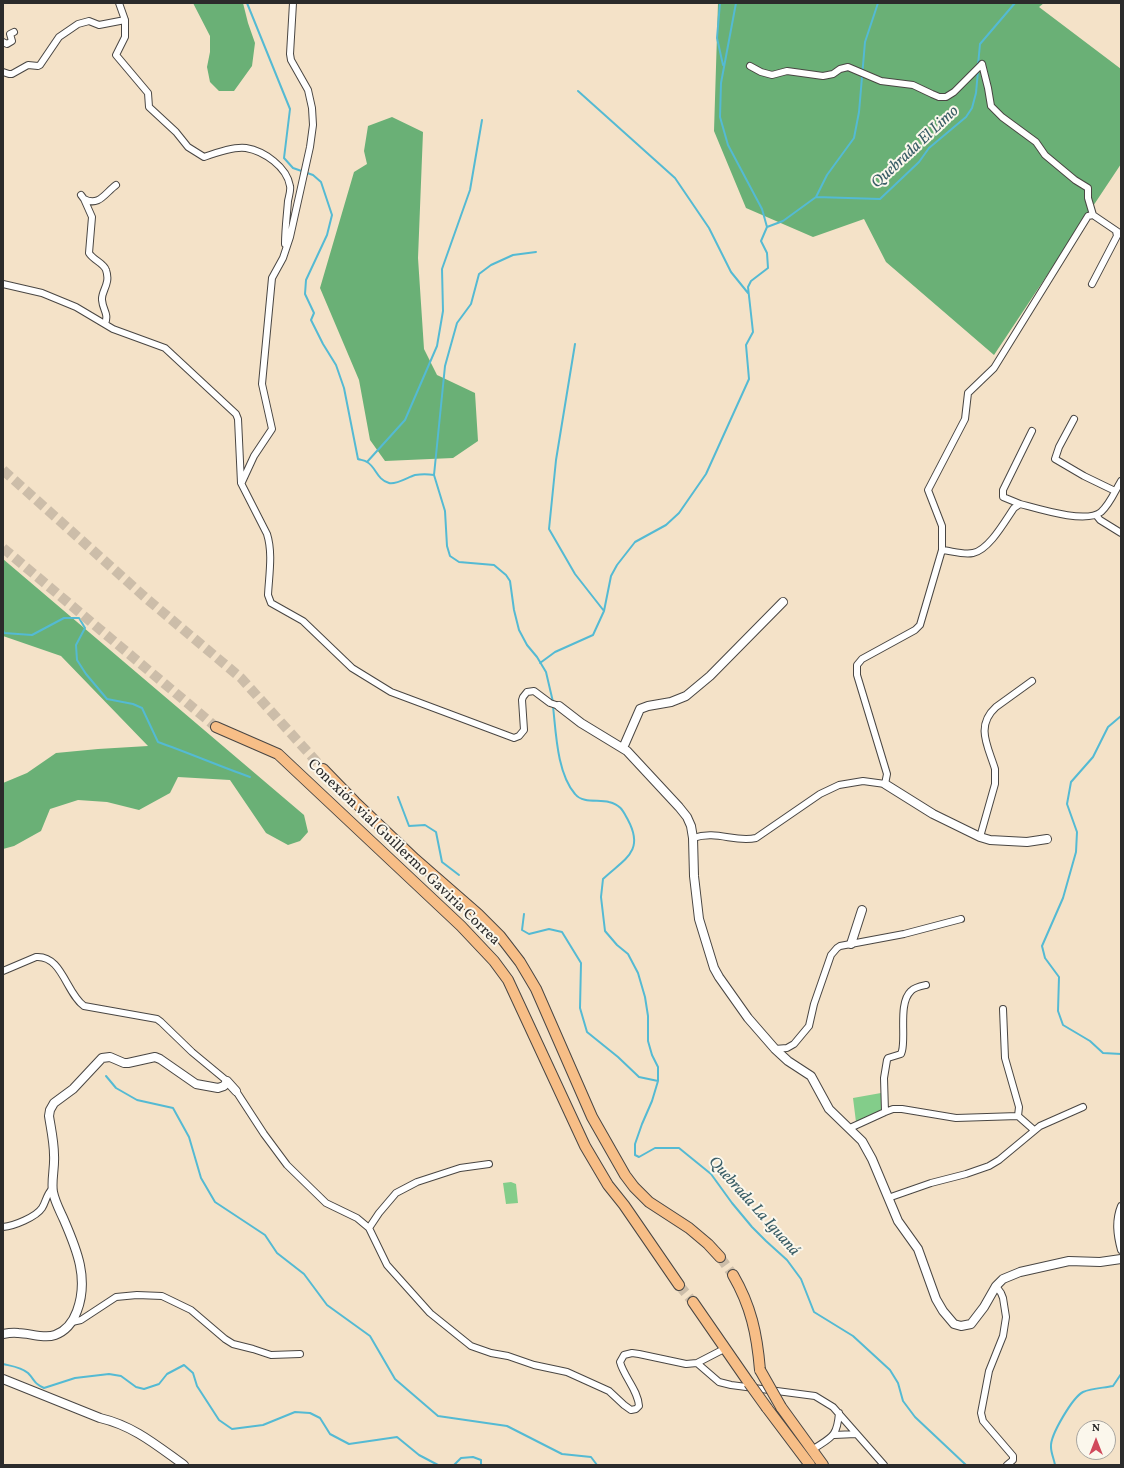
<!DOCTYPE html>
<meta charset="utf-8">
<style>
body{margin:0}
#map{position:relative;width:1124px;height:1468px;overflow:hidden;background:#f4e2c8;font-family:Vollkorn,serif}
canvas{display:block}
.frame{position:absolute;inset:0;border:4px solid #2b2b2b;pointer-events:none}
.north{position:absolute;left:1076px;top:1420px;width:40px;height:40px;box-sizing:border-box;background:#fbf7ec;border:1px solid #a8a59f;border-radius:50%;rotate:0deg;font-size:11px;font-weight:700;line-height:16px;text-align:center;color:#2b2b2b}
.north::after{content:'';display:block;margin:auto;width:14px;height:18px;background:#d1495b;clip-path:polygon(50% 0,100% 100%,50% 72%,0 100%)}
</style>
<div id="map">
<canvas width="1124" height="1468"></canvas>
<div class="frame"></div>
<div class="north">N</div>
</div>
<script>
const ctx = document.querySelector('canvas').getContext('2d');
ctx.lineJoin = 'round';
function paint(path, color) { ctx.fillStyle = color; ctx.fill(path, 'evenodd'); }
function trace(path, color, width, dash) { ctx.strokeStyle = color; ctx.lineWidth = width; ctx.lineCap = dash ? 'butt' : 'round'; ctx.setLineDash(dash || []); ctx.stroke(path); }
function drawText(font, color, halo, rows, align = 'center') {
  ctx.font = font + ' Vollkorn,serif'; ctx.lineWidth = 4; ctx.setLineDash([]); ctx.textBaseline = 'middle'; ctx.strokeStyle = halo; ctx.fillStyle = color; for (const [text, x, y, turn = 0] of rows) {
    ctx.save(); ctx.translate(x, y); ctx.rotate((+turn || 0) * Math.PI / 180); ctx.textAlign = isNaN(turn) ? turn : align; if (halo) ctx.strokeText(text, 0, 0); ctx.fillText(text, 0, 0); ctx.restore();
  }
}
const green = new Path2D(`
 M881,1093L883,1110L856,1122L853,1098Z
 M511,1182L516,1184L518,1203L506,1204L503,1183Z`);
const forest = new Path2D(`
 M193,3H243L248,23L255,43L252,66L234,91H219L210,82L207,67L210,52V36Z
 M718,3H1044L1039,7L1121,69V164L994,355L886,262L864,219L813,237L746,208L714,131Z
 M392,117L423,132L418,258L424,349L437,375L475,393L478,441L453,458L385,461L370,440L359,380L320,288L354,172L367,164L364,151L368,126Z
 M3,559L304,815L308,832L300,841L288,845L266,833L230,780L178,777L170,793L139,810L107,802L78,800L50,809L41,831L14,846L3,849V783L27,773L56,753L98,749L148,746L61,656L3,636Z`);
const stream = new Path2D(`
 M247,3L290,109L284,158L293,168L313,175L321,182L332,215L327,235L306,280L305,294L314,313L311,320L323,344L336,365L344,388L358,459C360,460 365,460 367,462C376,467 377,480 389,483C396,485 408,477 415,475C422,474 427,474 434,475L445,511L447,546L450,556L459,562L494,565L506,575L510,581L514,610L519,630L527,645L537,657L546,672L553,702
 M720,3L717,38L723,65
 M736,3L721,83L720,117L728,145L762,209L767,227
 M978,65L980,44L1015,3
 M578,91L675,178L709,228L731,272L748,293
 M816,197L827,175L854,138L859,112L865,42L878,3
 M575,344L556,460L549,529L575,574L604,611
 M367,462L405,420L437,346L443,311L442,269L470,190L482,120
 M434,475L445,366L457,323L471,304L479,274L491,265L513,255L536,252
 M3,630L4,633L32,635L64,618H79L85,628L76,645L77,660L86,674L107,699L133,704L142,708L158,742C189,753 219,766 250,777
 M540,663L555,652L593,635L604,611L611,576L617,565L635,542L666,525L679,513L706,474L749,379L746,345L753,332L748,287L751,281L768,268L767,253L761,241L767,227L783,221L816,197L880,199L919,162L929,148L966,117L972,108L976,93L978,71
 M553,706C556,733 557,773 575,794C583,804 599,799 609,802C621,805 623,811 628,820C645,852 624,859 603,879L601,897L605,931L617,945L628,954L638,973L645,997L648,1016V1041L652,1055L658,1067V1081L652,1101L642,1124L635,1144V1155L639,1157L655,1148H679L711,1174L732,1203L752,1227L766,1241L787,1260L801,1279L814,1312L853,1336L890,1370L898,1383L903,1401L915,1417L966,1465
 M1121,716L1108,727L1093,757L1071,782L1067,804L1077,832L1076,852L1063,898L1042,946L1045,958L1059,977L1058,1011L1063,1025L1090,1041L1103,1053L1121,1054
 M398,797L409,826L425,825L436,832L442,862L459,875
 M524,914L522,930L529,934L549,929L562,932L581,963L580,1008L587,1032L618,1057L639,1077L658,1081
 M106,1076L116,1088L137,1100L173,1108L189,1137L201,1178L215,1202L265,1235L277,1253L304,1274L327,1305L370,1336L395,1379L438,1416L507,1426L562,1454L591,1457L597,1465
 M3,1364C11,1366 21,1367 28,1373C36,1381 32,1382 44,1388L75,1378L109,1374L121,1376L136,1387L144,1389L159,1384L167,1374L184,1365L193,1373L197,1386L219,1420L232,1429L263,1425L295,1412L310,1413L320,1418L330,1434L349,1444L397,1437L419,1455L438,1465
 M454,1465L461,1458L473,1457L481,1460V1465
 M1055,1465C1054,1459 1051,1453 1051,1447C1050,1435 1073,1397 1083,1392C1092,1388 1104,1388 1113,1386L1121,1374`);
const trunkTunnel = new Path2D(`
 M3,470L147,599L241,678L323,769
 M3,548L216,727
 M720,1257L733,1275
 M679,1285L693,1302`);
const minor = new Path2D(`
 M125,20V37L116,55L148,93L149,107L176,132L188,147L204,157C215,153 234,146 246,148C264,151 287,167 290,186C291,190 289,196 288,201C287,215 285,229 285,244
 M3,42L7,44L12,41L10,34L14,32
 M982,64L988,88L991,106L1002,117L1036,142L1045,155L1075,180L1088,188V198L1093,215
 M750,66L761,72L772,75L787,71L823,76L833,74L840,69L848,67L881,81L913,85L932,94L939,97H946L954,92L982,64
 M3,72L9,74H12L28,65L38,66L40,65L59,37L78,24L89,21L99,25L125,20L119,3
 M81,195L84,199L92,217L89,253C93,260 104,263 106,270C111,284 101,291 102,300C103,311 109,313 105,324
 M84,199C99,207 105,193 116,185
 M3,284L42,293L76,307L113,329L165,348L236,414L238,419L241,483L267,534C273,553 269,575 268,595L271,603L303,621L352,668L391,692L514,738L519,736L524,730L522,700L523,697L527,692L534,691L550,703L559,706
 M1092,284L1117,236L1116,231
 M1074,419L1059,447L1055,459L1084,476L1115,491
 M242,482L254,456L272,429L262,384L272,278L283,258L290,237L310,147L313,125L312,108L308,90L291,60L290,54L293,3
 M1020,504L1003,497V490L1032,431
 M1096,515L1100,520L1121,533
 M942,550C952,551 963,555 973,553C989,550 1005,521 1014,508L1020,504C1039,509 1086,524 1101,512C1110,504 1115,491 1121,481
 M980,837L995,784V769C988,746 975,726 996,707L1032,681
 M693,838C717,830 735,843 756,838L820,794L839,785L863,781L885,784L887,774L857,675V665L862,659L915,630L920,625L942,550V526L928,490L965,419L968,393L994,368L1088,216L1093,215L1121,234
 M3,971L36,957C62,955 66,993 84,1006L157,1019L161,1022L192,1052L227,1081
 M1003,1009L1005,1058L1019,1107L1018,1116L1034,1130
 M775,1049L787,1048L794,1044L809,1026L814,1004L831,955L837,948L840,946L904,934L961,919
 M236,1091L264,1134L287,1165L326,1203L357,1218L369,1228L387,1265L430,1313L471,1346L491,1353L508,1356L534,1365L567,1372L609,1391L624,1405L631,1410L636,1409L639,1406C638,1390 624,1377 620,1362L624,1355L632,1353L639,1354L686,1364L697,1363L726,1348
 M885,1112L884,1078L887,1060L888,1058L901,1054L902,1051C906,1036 898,1003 911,991C915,987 921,986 926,985
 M850,1128L885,1112L893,1109H902L956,1118L1018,1116
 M888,1198L931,1183L966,1174L989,1166L999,1160L1040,1126L1083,1107
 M1121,1206C1115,1221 1117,1235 1121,1250
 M3,1227C14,1226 36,1217 42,1208C46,1202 46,1195 52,1189
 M369,1228L379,1213L396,1193L417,1182L460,1168L489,1164
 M996,1286L1001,1293L1003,1298L1006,1317L1003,1336L989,1371L981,1413L983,1421L1013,1456V1460L1007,1465
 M72,1322L81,1320L116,1297L137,1295L162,1296L191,1310L225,1339L233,1344L253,1349L271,1355L300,1354
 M697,1363L719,1382L731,1385L815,1396L833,1407L884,1465
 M834,1435L856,1434
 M812,1450C831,1437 837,1438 839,1413`);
const tertiary = new Path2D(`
 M559,706L581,723L627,751L679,807L687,817L691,826L693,838L694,876L699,919L714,968L719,977L748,1018L775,1049L788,1061L811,1076L829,1109L862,1141L872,1159L898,1221L918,1249L936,1299L943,1311L954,1324L961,1326L971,1324L984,1307L996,1286L1003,1279L1020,1272L1069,1261L1100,1262L1121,1259
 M623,748L640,709L648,706L671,702L686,696L710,676L783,602
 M885,784L933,814L980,837L990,840L1027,842L1047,839
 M851,944L862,910
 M3,1334C8,1333 13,1332 18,1333C29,1333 44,1339 55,1335C66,1331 73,1322 77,1311C89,1279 77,1250 64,1220C60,1211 55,1202 53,1192C51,1181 55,1167 54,1155C54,1142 51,1129 49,1116L50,1110L54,1103L73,1089L102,1058L110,1057L124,1063H128L155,1057L160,1059L196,1084L218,1088L224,1086L227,1081L236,1091
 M3,1379L100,1418C134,1426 156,1445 184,1465`);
const trunk = new Path2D(`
 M216,727L278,754L461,926L494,961L508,980L585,1146L608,1185L624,1205L679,1285
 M323,769L355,802L415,859L478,914L500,936L520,962L536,989L592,1117L625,1175L634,1187L649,1202L689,1228L708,1244L720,1257
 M733,1275C751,1306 757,1334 760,1370
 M693,1302L749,1383
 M781,1407L823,1465
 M767,1408L810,1465`);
const trunkBridge = new Path2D(`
 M760,1370L781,1407
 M749,1383L767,1408`);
const streetNames = [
 ["Conexión vial Guillermo Gaviria Correa",403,853,44]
];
const waterNames = [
 ["Quebrada El Limo",916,148,-43],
 ["Quebrada La Iguaná",753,1207,48]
];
paint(green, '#83cd8a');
paint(forest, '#6ab076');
trace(stream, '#54bad3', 2);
trace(trunkTunnel, '#ccbda9', 10, [10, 5]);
trace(minor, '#494643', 8);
trace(tertiary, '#494643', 10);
trace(trunk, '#494643', 12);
trace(minor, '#fff', 6);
trace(tertiary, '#fff', 8);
trace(trunk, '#f7be87', 10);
trace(trunkBridge, '#494643', 12, []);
trace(trunkBridge, '#f7be87', 10);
drawText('15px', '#2b2b2b', '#fbf7ec', streetNames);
drawText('italic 16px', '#395d66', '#fbf7ec', waterNames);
</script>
